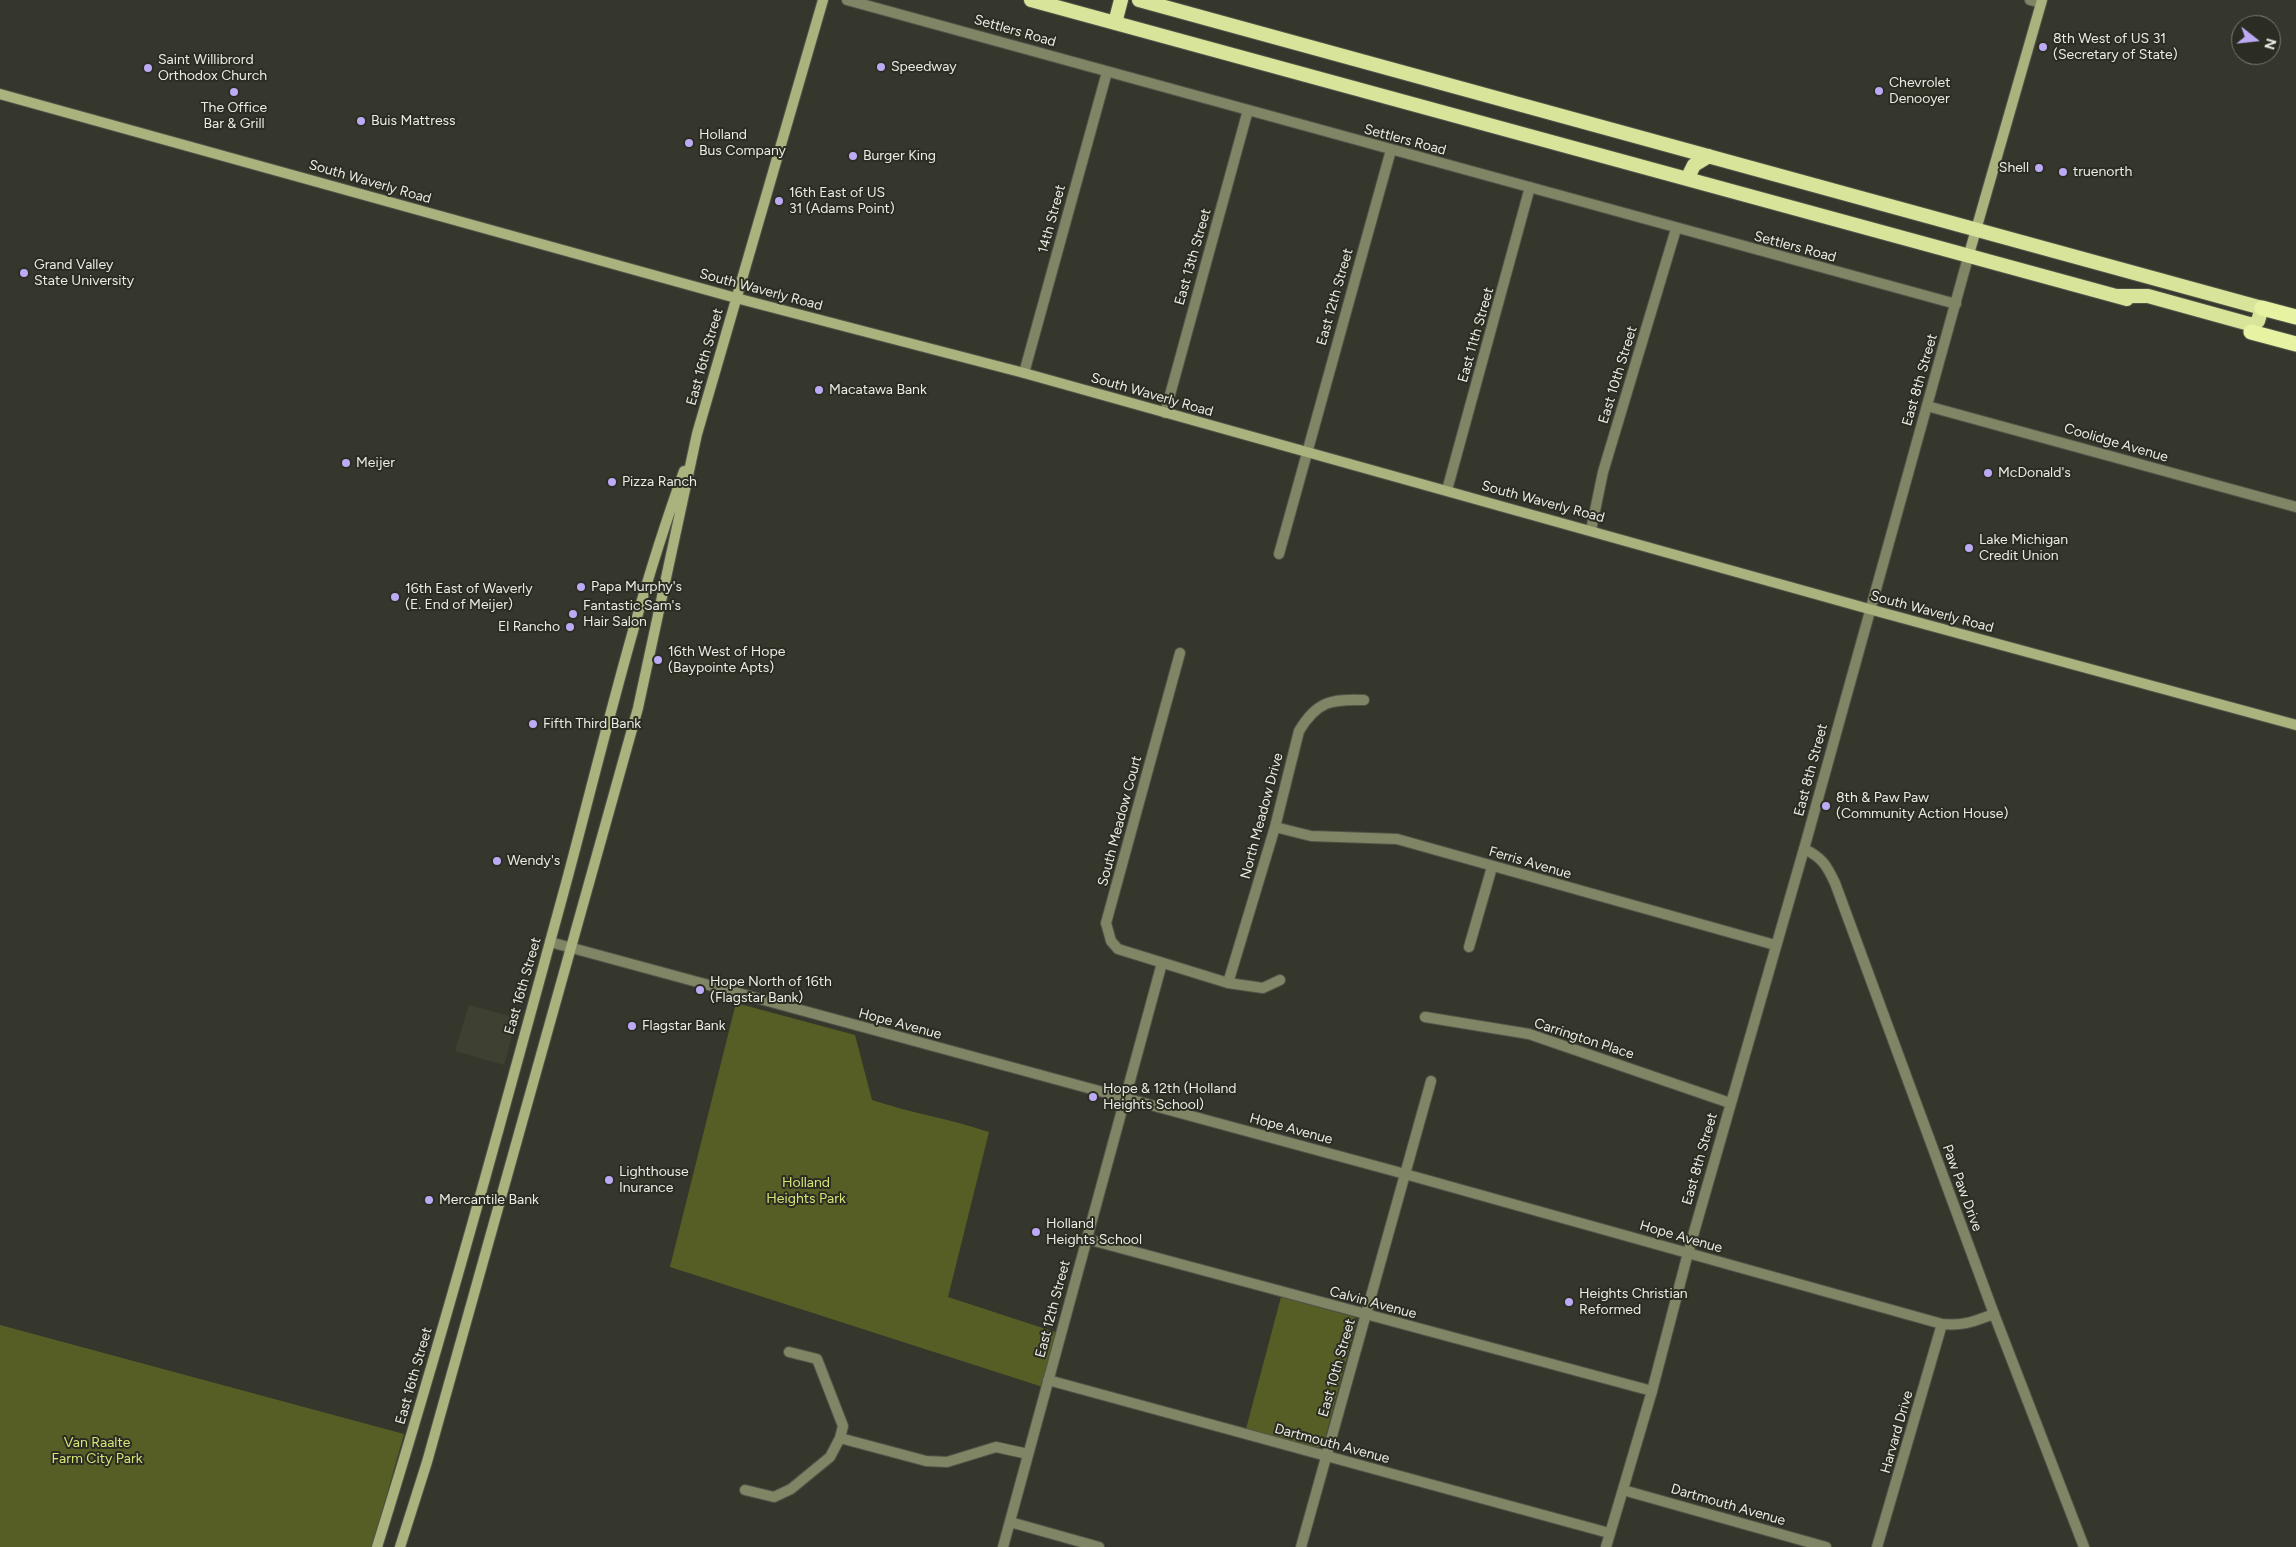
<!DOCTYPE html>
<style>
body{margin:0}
#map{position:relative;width:2296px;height:1547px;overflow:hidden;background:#35372c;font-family:Figtree,sans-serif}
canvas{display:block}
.north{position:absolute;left:2231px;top:15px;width:50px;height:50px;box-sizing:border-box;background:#2b2d22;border:1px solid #777970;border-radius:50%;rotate:106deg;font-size:14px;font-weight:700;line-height:20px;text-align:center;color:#eaebe4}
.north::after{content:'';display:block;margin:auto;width:18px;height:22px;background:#bcaaf5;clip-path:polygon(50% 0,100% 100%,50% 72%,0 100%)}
</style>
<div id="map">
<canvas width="2296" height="1547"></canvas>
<div class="north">N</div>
</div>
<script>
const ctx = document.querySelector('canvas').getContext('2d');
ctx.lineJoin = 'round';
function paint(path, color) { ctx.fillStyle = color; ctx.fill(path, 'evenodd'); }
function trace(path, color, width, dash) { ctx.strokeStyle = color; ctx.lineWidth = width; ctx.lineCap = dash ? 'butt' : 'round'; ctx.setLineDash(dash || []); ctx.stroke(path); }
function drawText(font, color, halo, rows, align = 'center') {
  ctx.font = font + ' Figtree,sans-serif'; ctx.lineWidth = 4; ctx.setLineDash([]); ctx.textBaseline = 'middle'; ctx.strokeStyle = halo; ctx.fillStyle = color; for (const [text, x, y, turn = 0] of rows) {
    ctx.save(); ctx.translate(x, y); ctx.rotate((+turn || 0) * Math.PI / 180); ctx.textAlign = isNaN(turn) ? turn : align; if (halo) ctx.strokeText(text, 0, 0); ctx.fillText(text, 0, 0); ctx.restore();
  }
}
const built = new Path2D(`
 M469,1005L517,1018L504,1065L455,1051Z`);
const green = new Path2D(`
 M736,1003L855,1035L872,1100C911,1113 950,1119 989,1132L948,1297L1061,1334L1046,1388L670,1267Z
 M1281,1297L1354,1317L1357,1320L1323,1446L1315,1449L1246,1429Z
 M0,1325L404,1434L372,1547H0Z`);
const minor = new Path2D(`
 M847,0L1956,304
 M2030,0L2041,3
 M1024,373L1107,72
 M1927,406L2296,507
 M1165,413L1248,110
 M1447,490L1530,187
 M1591,530L1603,472L1676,229
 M1279,554L1391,150
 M1180,653L1106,923L1111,941L1118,949L1228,983L1263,988L1280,980
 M1275,827L1311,836L1397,839L1775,945
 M550,942L1405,1174L1942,1324C1965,1326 1974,1321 1994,1314
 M1469,947L1492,867
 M1228,983L1275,827L1299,731C1317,701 1331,699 1364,700
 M1425,1017L1529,1034L1730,1103
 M1087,1239L1652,1391
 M1688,1253L1804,849
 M1048,1380L1609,1533
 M840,1438L926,1461L947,1462L996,1447L1028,1454
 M745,1490L774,1497L791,1489L830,1457L840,1438L843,1426L817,1359L789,1352
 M1623,1490L1826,1547
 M1010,1522L1099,1547
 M1003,1547L1162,963
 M1301,1547L1431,1081
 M1877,1547L1942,1324`);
const tertiary = new Path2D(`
 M1969,254L1804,849C1822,857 1827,866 1835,883L1994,1314L2084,1547
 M1606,1547L1652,1391L1688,1253`);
const secondary = new Path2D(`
 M0,94L736,298L1024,373L1869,609L2296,725
 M1969,254L2042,0
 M377,1547C446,1325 507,1100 568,876C604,741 636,603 684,471
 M400,1547L427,1462L638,708L697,434L823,0`);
const trunk = new Path2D(`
 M1031,0L2127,299
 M1139,0L2262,308L2258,321L2253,325L2148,296H2118
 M1115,23L1121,0
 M1687,179L1694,165L1709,156`);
const motorway = new Path2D(`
 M2262,308L2296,317
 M2251,332L2296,344`);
const markers = [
 [2043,47,5,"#bcaaf5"],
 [881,67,5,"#bcaaf5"],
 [148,68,5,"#bcaaf5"],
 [1879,91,5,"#bcaaf5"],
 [234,92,5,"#bcaaf5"],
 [361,121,5,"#bcaaf5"],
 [689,143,5,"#bcaaf5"],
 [853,156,5,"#bcaaf5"],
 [2039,168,5,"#bcaaf5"],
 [2063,172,5,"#bcaaf5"],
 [779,201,5,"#bcaaf5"],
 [24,273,5,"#bcaaf5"],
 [819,390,5,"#bcaaf5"],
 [346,463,5,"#bcaaf5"],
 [1988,473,5,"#bcaaf5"],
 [612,482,5,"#bcaaf5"],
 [1969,548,5,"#bcaaf5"],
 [581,587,5,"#bcaaf5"],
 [395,597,5,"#bcaaf5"],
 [573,614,5,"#bcaaf5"],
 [570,627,5,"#bcaaf5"],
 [658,660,5,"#bcaaf5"],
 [533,724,5,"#bcaaf5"],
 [1826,806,5,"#bcaaf5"],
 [497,861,5,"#bcaaf5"],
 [700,990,5,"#bcaaf5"],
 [632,1026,5,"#bcaaf5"],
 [1093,1097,5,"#bcaaf5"],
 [609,1180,5,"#bcaaf5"],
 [429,1200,5,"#bcaaf5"],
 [1036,1232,5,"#bcaaf5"],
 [1569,1302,5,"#bcaaf5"]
];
const streetNames = [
 ["Settlers Road",1015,31,16],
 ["Settlers Road",1405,140,15],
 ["South Waverly Road",370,182,16],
 ["14th Street",1052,219,-75],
 ["Settlers Road",1795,247,15],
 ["East 13th Street",1193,257,-74],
 ["South Waverly Road",761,290,15],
 ["East 12th Street",1335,297,-74],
 ["East 11th Street",1476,335,-74],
 ["East 16th Street",705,357,-74],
 ["East 10th Street",1618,375,-73],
 ["East 8th Street",1920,380,-74],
 ["South Waverly Road",1152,395,16],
 ["Coolidge Avenue",2116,443,16],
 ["South Waverly Road",1543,502,15],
 ["South Waverly Road",1932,612,15],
 ["East 8th Street",1811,770,-75],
 ["North Meadow Drive",1262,816,-75],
 ["South Meadow Court",1120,821,-75],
 ["Ferris Avenue",1530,863,16],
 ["East 16th Street",523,986,-74],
 ["Hope Avenue",900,1024,15],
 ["Carrington Place",1584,1039,18],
 ["Hope Avenue",1291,1129,15],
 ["East 8th Street",1700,1159,-74],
 ["Paw Paw Drive",1962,1188,70],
 ["Hope Avenue",1681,1237,16],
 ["Calvin Avenue",1373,1303,15],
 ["East 12th Street",1053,1309,-75],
 ["East 10th Street",1337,1368,-74],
 ["East 16th Street",414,1376,-74],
 ["Harvard Drive",1897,1432,-74],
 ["Dartmouth Avenue",1332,1444,15],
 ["Dartmouth Avenue",1728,1505,16]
];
const poiNames = [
 ["8th West of US 31",2053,39],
 ["(Secretary of State)",2053,55],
 ["Saint Willibrord",158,60],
 ["Orthodox Church",158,76],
 ["Speedway",891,67],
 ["Chevrolet",1889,83],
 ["Denooyer",1889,99],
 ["The Office",234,108,"center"],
 ["Bar & Grill",234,124,"center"],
 ["Buis Mattress",371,121],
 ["Holland",699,135],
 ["Bus Company",699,151],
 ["Burger King",863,156],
 ["Shell",2029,168,"right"],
 ["truenorth",2073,172],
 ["16th East of US",789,193],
 ["31 (Adams Point)",789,209],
 ["Grand Valley",34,265],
 ["State University",34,281],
 ["Macatawa Bank",829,390],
 ["Meijer",356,463],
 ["McDonald's",1998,473],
 ["Pizza Ranch",622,482],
 ["Lake Michigan",1979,540],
 ["Credit Union",1979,556],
 ["Papa Murphy's",591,587],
 ["16th East of Waverly",405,589],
 ["(E. End of Meijer)",405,605],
 ["Fantastic Sam's",583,606],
 ["Hair Salon",583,622],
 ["El Rancho",560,627,"right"],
 ["16th West of Hope",668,652],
 ["(Baypointe Apts)",668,668],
 ["Fifth Third Bank",543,724],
 ["8th & Paw Paw",1836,798],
 ["(Community Action House)",1836,814],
 ["Wendy's",507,861],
 ["Hope North of 16th",710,982],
 ["(Flagstar Bank)",710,998],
 ["Flagstar Bank",642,1026],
 ["Hope & 12th (Holland",1103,1089],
 ["Heights School)",1103,1105],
 ["Lighthouse",619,1172],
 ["Inurance",619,1188],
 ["Mercantile Bank",439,1200],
 ["Holland",1046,1224],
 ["Heights School",1046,1240],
 ["Heights Christian",1579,1294],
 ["Reformed",1579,1310]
];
const parkNames = [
 ["Holland",806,1183],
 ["Heights Park",806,1199],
 ["Van Raalte",97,1443],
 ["Farm City Park",97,1459]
];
paint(built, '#3e4131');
paint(green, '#575e25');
trace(minor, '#525449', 12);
trace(tertiary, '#525449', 12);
trace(secondary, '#525449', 12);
trace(trunk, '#525449', 16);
trace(motorway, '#525449', 17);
trace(minor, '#808565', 10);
trace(tertiary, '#808565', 10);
trace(secondary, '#aab27e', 10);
trace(trunk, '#d8e49a', 14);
trace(motorway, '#e7f3a2', 15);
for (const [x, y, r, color] of markers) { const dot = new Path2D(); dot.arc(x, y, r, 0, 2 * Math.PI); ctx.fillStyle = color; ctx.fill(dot); trace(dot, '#2b2d22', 2); }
drawText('14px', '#eaebe4', '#2b2d22', streetNames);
drawText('14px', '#eaebe4', '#2b2d22', poiNames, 'left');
drawText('14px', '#d7e478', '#2b2d22', parkNames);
</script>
